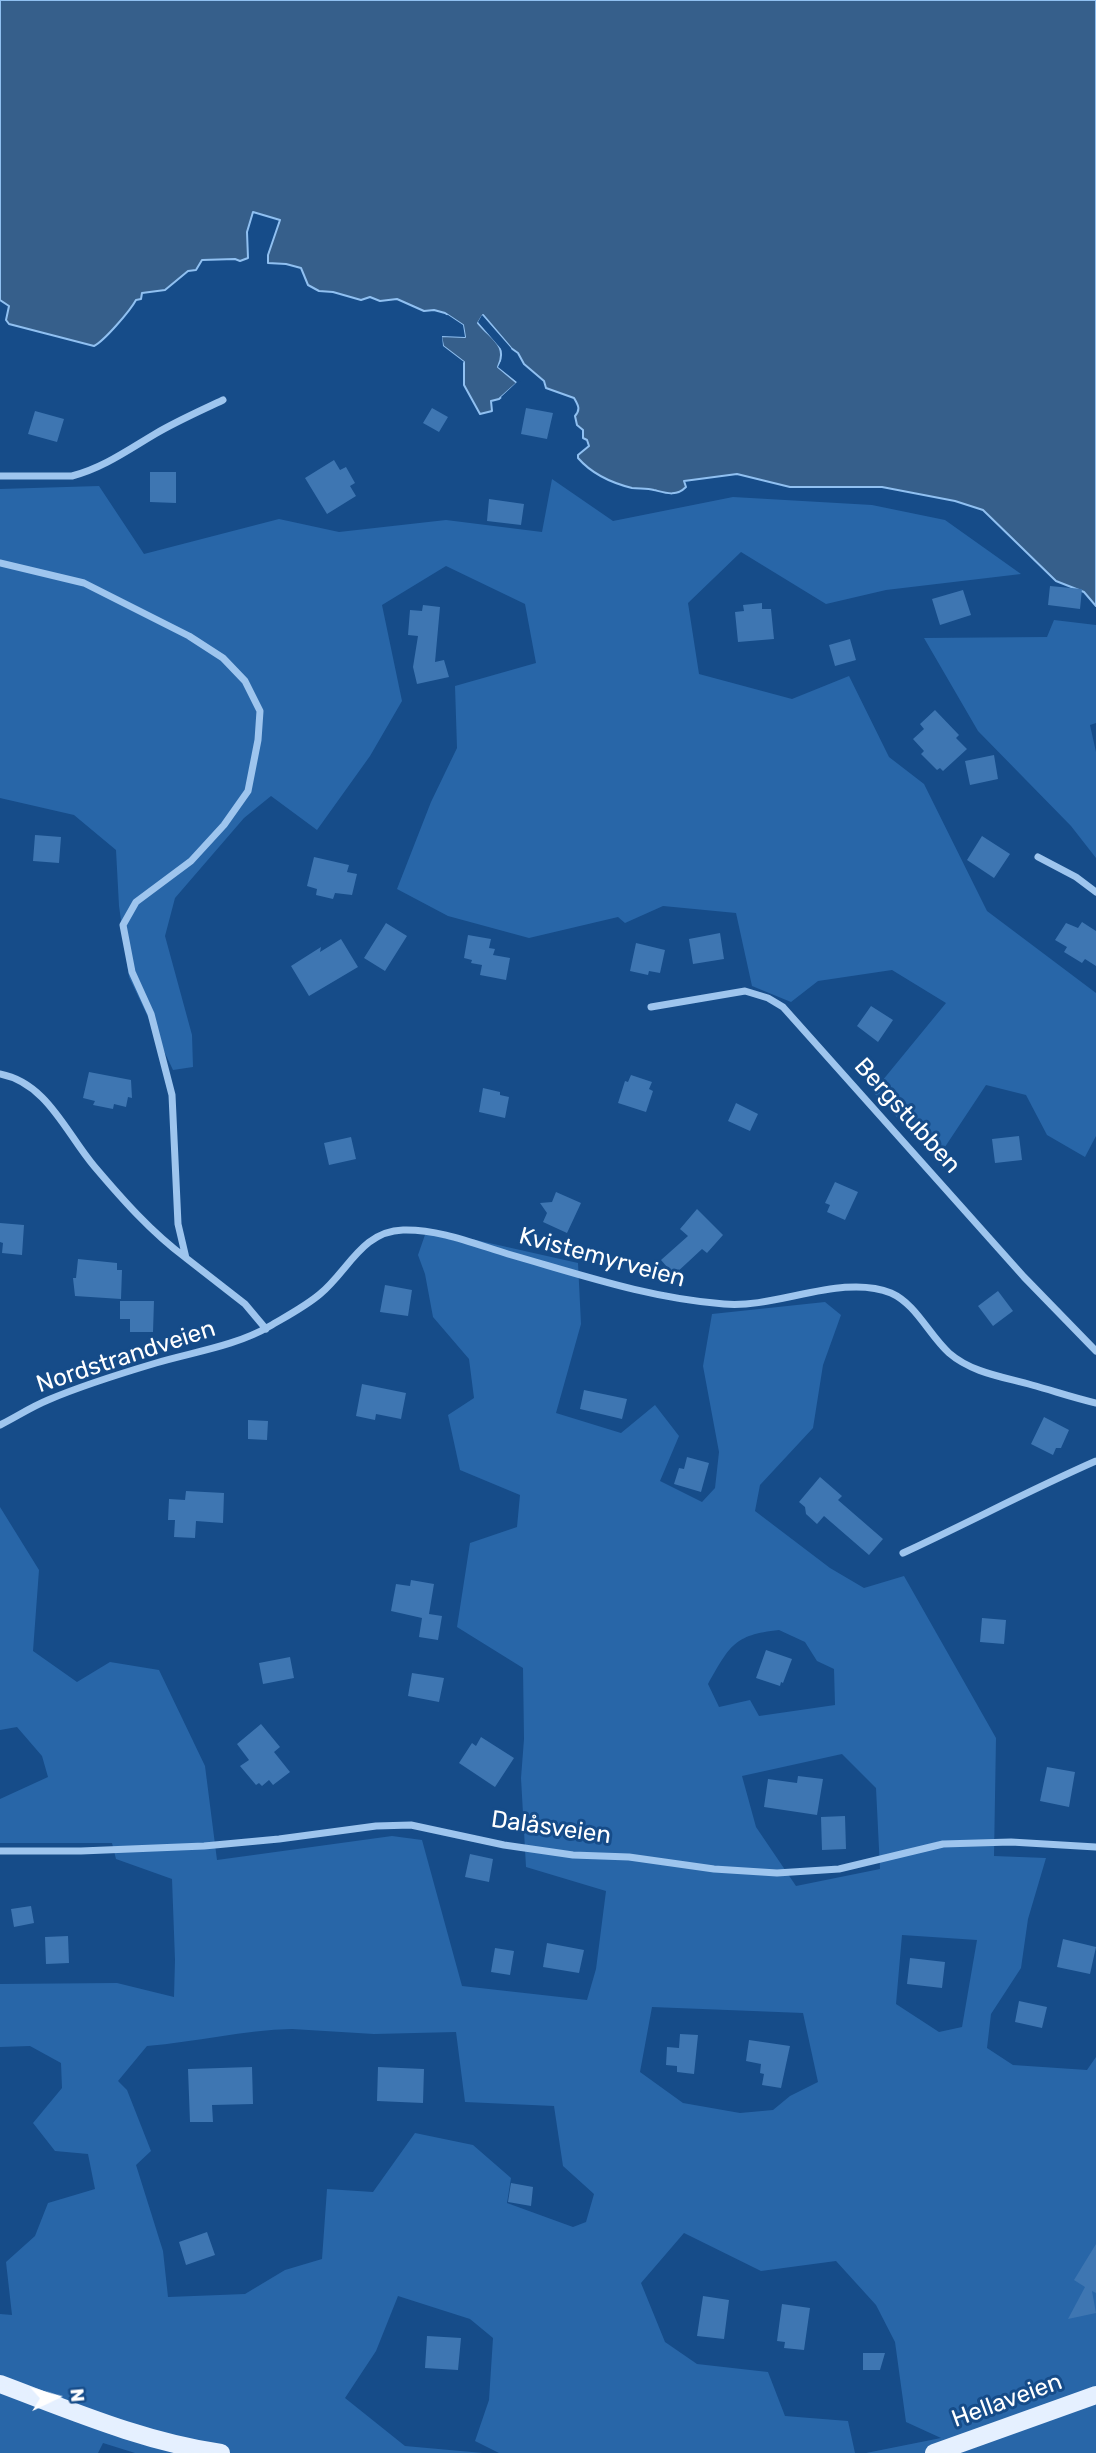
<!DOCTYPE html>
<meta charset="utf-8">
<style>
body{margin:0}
#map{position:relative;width:1096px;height:2453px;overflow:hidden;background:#164c89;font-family:Rubik,sans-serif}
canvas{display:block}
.north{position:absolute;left:21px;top:2362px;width:70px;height:70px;-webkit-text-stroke:5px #164c89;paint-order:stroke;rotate:85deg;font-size:19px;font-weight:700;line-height:28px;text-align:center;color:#fff}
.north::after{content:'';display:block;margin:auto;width:24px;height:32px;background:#fff;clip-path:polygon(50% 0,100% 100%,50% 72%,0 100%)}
</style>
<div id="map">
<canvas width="1096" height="2453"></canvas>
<div class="north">N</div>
</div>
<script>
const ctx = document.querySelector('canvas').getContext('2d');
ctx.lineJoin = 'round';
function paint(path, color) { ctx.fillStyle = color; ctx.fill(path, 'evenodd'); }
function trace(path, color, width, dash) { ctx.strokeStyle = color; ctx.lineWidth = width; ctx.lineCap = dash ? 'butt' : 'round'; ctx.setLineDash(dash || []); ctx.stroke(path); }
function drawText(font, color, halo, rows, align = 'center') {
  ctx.font = font + ' Rubik,sans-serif'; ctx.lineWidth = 6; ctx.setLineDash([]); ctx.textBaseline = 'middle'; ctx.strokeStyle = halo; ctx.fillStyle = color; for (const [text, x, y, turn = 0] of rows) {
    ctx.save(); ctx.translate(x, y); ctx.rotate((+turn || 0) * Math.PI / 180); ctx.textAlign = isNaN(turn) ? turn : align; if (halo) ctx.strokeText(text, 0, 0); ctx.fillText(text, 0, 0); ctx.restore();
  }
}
const green = new Path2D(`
 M552,479L613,521L733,497L872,505L945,520L1021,574L886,590L826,604L741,552L688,603L699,674L792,699L849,676L889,757L924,784L987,911L1096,993V1136L1085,1157L1047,1135L1026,1095L986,1085L937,1159L873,1092L946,1003L892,970L818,981L791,1002L752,986L736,913L663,906L625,923L618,917L529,938L448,916L397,889L431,802L457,748L455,686L536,663L525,604L446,566L382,605L402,701L370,756L317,830L271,796L244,818L175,898L165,936L192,1035L193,1067L173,1070L129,977L119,906L116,850L74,815L0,798V489L99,486L144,554L279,519L339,532L446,520L542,532Z
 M1054,620L1096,625V723L1090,725L1096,752V858L1071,826L978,731L924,638L1047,637Z
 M427,1229L578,1263L581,1324L556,1413L621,1433L655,1405L679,1436L660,1481L702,1502L715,1488L719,1452L703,1366L712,1314L825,1302L841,1315L823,1365L813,1428L760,1485L755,1511L830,1568L864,1588L904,1576L996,1738L994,1856L1046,1858L1028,1919L1021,1968L991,2014L987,2048L1013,2065L1087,2070L1096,2057V2453H866L941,2438L906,2422L895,2342L876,2305L836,2261L761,2271L684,2233L641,2283L665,2342L697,2364L768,2372L785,2416L848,2421L855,2453H499L475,2441L489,2400L493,2338L470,2319L398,2296L376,2351L345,2398L405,2446L483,2453H135L103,2443L98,2453H0V2314L12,2315L6,2262L35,2236L48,2203L95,2189L88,2154L55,2151L33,2123L62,2088L61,2063L30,2046L0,2047V1984L117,1983L174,1997L175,1960L172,1879L116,1859L112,1843H0V1799L48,1777L42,1756L17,1727L0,1730V1507L39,1570L33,1651L77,1682L110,1662L159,1670L205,1766L217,1860L392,1836L422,1840L462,1986L587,2000L596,1969L606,1891L526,1867L521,1778L524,1739L523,1668L457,1627L470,1543L517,1527L520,1495L460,1470L448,1415L474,1398L469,1359L433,1317L425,1274L418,1255ZM779,1630L805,1642L817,1661L834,1669L835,1705L759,1716L750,1700L719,1707L708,1684C730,1646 733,1635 779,1630ZM842,1754L876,1788L880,1869L796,1886L756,1827L742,1776ZM902,1935L977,1940L962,2027L939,2032L896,2004ZM652,2007L803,2013L818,2082L790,2096L773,2110L740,2113L683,2103L640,2072ZM292,2029L374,2034L456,2032L465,2102L554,2106L563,2166L594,2194L586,2222L573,2227L507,2203L511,2178L473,2145L415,2133L373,2192L327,2189L322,2259L285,2270L245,2294L168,2297L163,2251L136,2165L151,2151L127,2090L118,2081L147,2046C195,2042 244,2030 292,2029Z`);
const water = new Path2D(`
 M0,0H1096V606L1084,592L1056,581L983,510L955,501L882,487H790L737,474L684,481L686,487C676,497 666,493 654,490C647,488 639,489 632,488C612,483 591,473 578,458V455L589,446L587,440L583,438V430L577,425L575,416C581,409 578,405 574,398L546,388L544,381L524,364L518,353L511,348L483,315L478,323C492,340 508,345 498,367L517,383L499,399L491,401L492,411L480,414L464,385V362L443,346L441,336L465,337L463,325L445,313L434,310L424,311L397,299L380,301L370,297L361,300L333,292L319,291L308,285L301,268L286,264L268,263V255L280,220L253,212L247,232L248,258L240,261L235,259L202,260L196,270L188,271L165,290L142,293L141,299L136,300C130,311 104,341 94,346L9,324L6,320L9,306L0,300Z`);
const pier = new Path2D(`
 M448,315L463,325L465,337L442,336L443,346L464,362L460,364L439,347V333L461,334L460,327L444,316Z
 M482,315L511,348L512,353L483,321L506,349V358L502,366L521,382L503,400L501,397L517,382L498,367L503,357L502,350L478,322Z`);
const building = new Path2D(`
 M432,408L448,417L439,432L423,423Z
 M526,408L553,413L547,439L521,434Z
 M35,411L64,419L57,442L28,434Z
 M334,460L340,470L346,467L355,483L350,486L356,496L327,514L305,478Z
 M150,472H176V503L150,502Z
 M489,499L524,504L521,525L487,521Z
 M1050,586L1082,589L1080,609L1048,605Z
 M963,590L971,615L940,625L932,599Z
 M762,603V609H771L774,639L738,642L735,612L744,611L743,605Z
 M423,605L440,607L435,662L444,660L449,677L417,684L413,667L418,636L408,635L410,610L422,611Z
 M850,639L856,660L835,666L829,645Z
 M935,710L959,735L956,738L967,749L943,771L940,768L937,770L921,754L924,751L913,739L924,729L920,724Z
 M994,755L998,779L970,785L965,761Z
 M35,835L61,837L59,863L33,861Z
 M982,836L1010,854L994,878L967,860Z
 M314,857L349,865L347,872L357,874L352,895L335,893L333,899L316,895L317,889L307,886Z
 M1082,922L1096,931V966L1085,959L1082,963L1064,952L1067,947L1055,940L1066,923L1078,928Z
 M386,923L407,936L385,971L364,958Z
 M720,933L724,959L693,964L689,939Z
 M468,935L491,939L489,948L495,949L493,955L510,958L506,980L480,975L482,965L471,963L472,960L464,958Z
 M341,939L358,967L309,996L291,966L321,947L320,952Z
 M636,943L665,950L660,973L649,971L648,975L630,971Z
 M871,1006L893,1020L878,1042L857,1026Z
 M89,1072L131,1080L132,1098L128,1097L126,1107L114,1104L113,1109L93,1105L95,1101L83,1098Z
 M631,1075L652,1082L649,1089L653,1091L646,1112L618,1103L625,1081L628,1082Z
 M483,1088L500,1092V1095L509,1097L505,1118L479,1112Z
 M736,1103L758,1114L750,1131L728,1121Z
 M1019,1136L1022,1160L995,1163L992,1139Z
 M351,1137L356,1159L329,1165L324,1143Z
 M835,1182L858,1192L845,1220L827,1212L830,1205L825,1203Z
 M556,1192L581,1203L567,1233L543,1222L547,1213L540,1203L552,1202Z
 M697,1209L723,1235L707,1253L702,1249L674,1275L661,1260L688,1236L680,1229Z
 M0,1223L24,1225L22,1255L2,1253L3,1243L0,1242Z
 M78,1259L117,1263V1270H122L121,1299L75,1296L73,1278H76Z
 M385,1285L412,1290L408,1316L380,1312Z
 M998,1291L1013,1311L993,1326L978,1306Z
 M120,1301H154L153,1332H130V1319H120Z
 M362,1384L406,1393L401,1419L376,1414L375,1420L356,1416Z
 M584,1390L627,1399L622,1419L580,1409Z
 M1044,1417L1069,1430L1061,1448H1056L1053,1455L1031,1444Z
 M248,1420L268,1421L267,1440L248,1439Z
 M687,1457L709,1463L701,1492L674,1484L679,1468L684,1469Z
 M820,1477L842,1496L838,1500L883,1539L869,1555L824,1516L817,1524L806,1514L805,1507L799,1502Z
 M186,1491L224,1493L223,1523L196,1521L195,1538L174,1537L175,1520H168L169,1499L185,1500Z
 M411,1580L434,1584L429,1614L442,1616L438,1640L419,1637L422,1618L391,1611L396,1584L410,1586Z
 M982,1618L1006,1620L1004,1644L980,1642Z
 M766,1650L792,1659L783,1683L781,1682L780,1686L756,1678Z
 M290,1657L294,1678L263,1684L259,1663Z
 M412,1673L444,1678L439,1702L408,1696Z
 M261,1724L280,1747L274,1752L290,1772L273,1785L269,1780L262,1786L259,1783L256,1785L240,1766L249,1760L237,1744Z
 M481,1737L514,1758L495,1787L459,1763L472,1743L476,1746Z
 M1047,1767L1075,1772L1069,1807L1040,1801Z
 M798,1776L823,1779L817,1815L764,1807L768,1779L797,1783Z
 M845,1816L846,1849L822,1850L821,1817Z
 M470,1854L493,1859L489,1882L465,1877Z
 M31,1906L34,1923L14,1927L11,1909Z
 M68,1936L69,1963L46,1964L45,1937Z
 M1063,1939L1096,1947L1090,1974L1057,1967Z
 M547,1943L584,1950L579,1973L543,1967Z
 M495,1948L514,1951L510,1975L491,1972Z
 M910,1958L945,1962L942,1988L907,1984Z
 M1019,2001L1047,2007L1042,2028L1015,2022Z
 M680,2034L698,2035L694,2074L677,2072V2066L666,2065L667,2047L679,2048Z
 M749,2040L790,2046L781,2088L762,2085L764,2074L760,2073L761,2064L746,2061Z
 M252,2067L253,2104L212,2105L213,2122H190L188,2069Z
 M378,2067L424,2069L423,2103L377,2101Z
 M511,2183L533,2187L531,2206L508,2202Z
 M207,2232L215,2255L186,2265L179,2242Z
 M1096,2244V2293L1092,2291L1096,2313L1068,2319L1085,2287L1074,2280Z
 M703,2296L729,2300L724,2339L697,2336Z
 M782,2304L810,2308L804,2350L784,2348L785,2342L777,2341Z
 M427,2336L461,2338L458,2370L425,2368Z
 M863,2353H885L880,2370H863Z`);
const street = new Path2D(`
 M0,476H72C103,468 128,450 155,434C177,421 200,411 223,400
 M0,563L84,583L189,636L223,658L245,681L260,711L258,740L248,791L224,825L191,861L136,902L123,925L132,972L151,1014L172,1095L178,1224L186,1258L245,1304L266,1329
 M1038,857L1076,877L1096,892
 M651,1007L745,991L768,998L783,1007L1024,1277L1096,1351
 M0,1074C47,1083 66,1133 94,1166C122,1199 151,1232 186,1258
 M0,1425C16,1417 31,1407 48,1400C83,1385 119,1374 156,1363C193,1352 236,1346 270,1326C287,1316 306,1306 320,1294C348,1271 362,1231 403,1230C439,1229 475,1244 508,1254C582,1275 648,1298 724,1304C776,1309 842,1273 891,1293C916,1304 929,1335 949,1353C972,1373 1004,1377 1032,1385C1054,1391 1074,1398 1096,1403
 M903,1553C968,1523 1030,1490 1096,1461
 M0,1851H81L204,1846L279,1839L376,1826L411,1825L504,1845L573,1855L629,1857L714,1869L777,1873L839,1869L943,1844L1011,1842L1096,1847`);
const primary = new Path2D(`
 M0,2384C72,2411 144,2442 221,2453
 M934,2453L1096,2395`);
const streetNames = [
 ["Bergstubben",907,1116,48],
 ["Kvistemyrveien",602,1258,15],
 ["Nordstrandveien",126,1357,-18],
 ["Dalåsveien",551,1828,8],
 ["Hellaveien",1007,2401,-20]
];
paint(green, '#2866a8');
paint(water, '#365f8b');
trace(water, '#90c0f1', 2);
paint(pier, '#164c89');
paint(building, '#3e76b2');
trace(street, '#9ec5ee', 7);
trace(primary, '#e5f0ff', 18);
drawText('24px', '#fff', '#164c89', streetNames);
</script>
